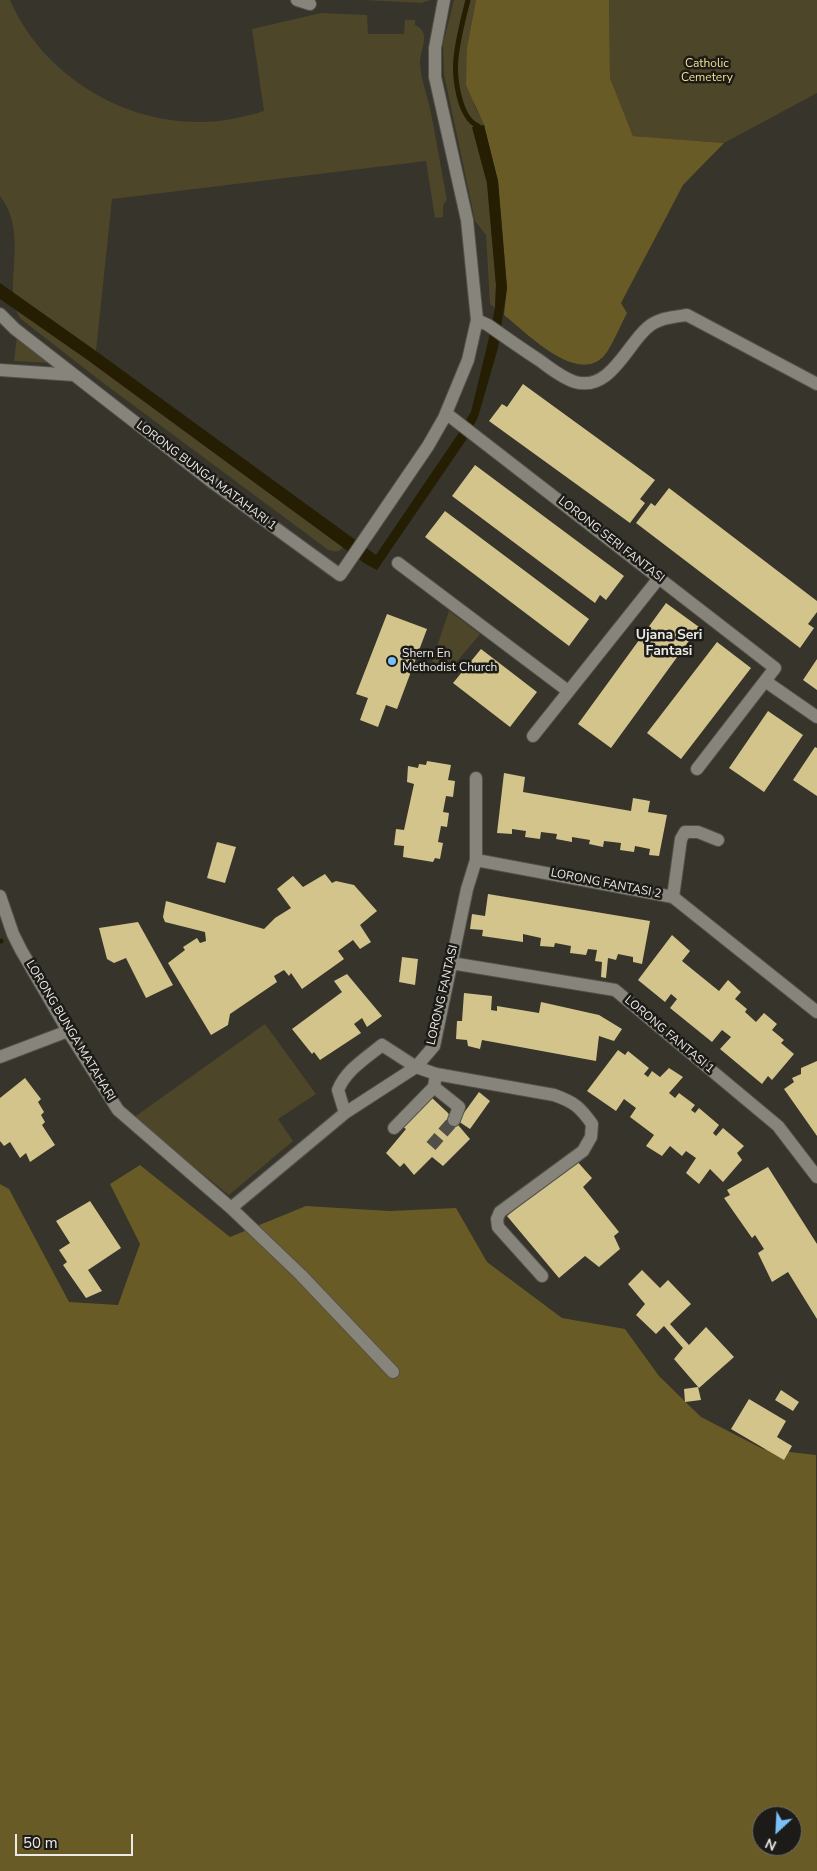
<!DOCTYPE html>
<style>
body{margin:0}
#map{position:relative;width:817px;height:1871px;overflow:hidden;background:#36342b;font-family:"Nunito Sans",sans-serif}
canvas{display:block}
.north{position:absolute;left:752px;top:1806px;width:50px;height:50px;box-sizing:border-box;background:#1c1b17;border:1px solid #6f6e69;border-radius:50%;rotate:205deg;font-size:14px;font-weight:700;line-height:20px;text-align:center;color:#eceae5}
.north::after{content:'';display:block;margin:auto;width:18px;height:22px;background:#7abff8;clip-path:polygon(50% 0,100% 100%,50% 72%,0 100%)}
.scale{position:absolute;left:15px;top:1834px;width:118px;height:22px;box-sizing:border-box;border:2px solid #eceae5;border-top:0;padding-left:6px;font-size:15px;line-height:18px;white-space:nowrap;color:#eceae5;-webkit-text-stroke:4px #1c1b17;paint-order:stroke}
</style>
<div id="map">
<canvas width="817" height="1871"></canvas>
<div class="north">N</div>
<div class="scale">50 m</div>
</div>
<script>
const ctx = document.querySelector('canvas').getContext('2d');
ctx.lineJoin = 'round';
function paint(path, color) { ctx.fillStyle = color; ctx.fill(path, 'evenodd'); }
function trace(path, color, width, dash) { ctx.strokeStyle = color; ctx.lineWidth = width; ctx.lineCap = dash ? 'butt' : 'round'; ctx.setLineDash(dash || []); ctx.stroke(path); }
function drawText(font, color, halo, rows, align = 'center') {
  ctx.font = font + ' "Nunito Sans",sans-serif'; ctx.lineWidth = 5; ctx.setLineDash([]); ctx.textBaseline = 'middle'; ctx.strokeStyle = halo; ctx.fillStyle = color; for (const [text, x, y, turn = 0] of rows) {
    ctx.save(); ctx.translate(x, y); ctx.rotate((+turn || 0) * Math.PI / 180); ctx.textAlign = isNaN(turn) ? turn : align; if (halo) ctx.strokeText(text, 0, 0); ctx.fillText(text, 0, 0); ctx.restore();
  }
}
const green = new Path2D(`
 M0,0H10C42,74 121,123 201,122C223,122 244,117 264,111L252,29L321,13L367,15L368,34H404L405,20H415V25C432,33 420,49 420,63C420,75 427,95 430,108C436,138 441,169 447,200L443,205V217L435,218L426,161L112,199L96,351L89,361L343,547C339,553 333,552 327,549L102,382L21,319C0,290 31,236 0,196Z
 M363,0H431L421,3Z
 M454,0H476L467,47L475,107L484,125L472,127L487,183L496,285L495,308L490,304L486,235L475,221L444,74L443,44Z
 M609,0H817V93L724,143L633,136L610,78Z
 M17,337L50,363L14,361Z
 M449,611L480,634L448,672L432,661Z
 M265,1024L316,1094L278,1119L293,1141L229,1195L133,1118Z`);
const forest = new Path2D(`
 M476,0H609L610,78L633,136L724,143L683,185L621,303L627,313C621,324 611,349 603,357C575,384 526,332 504,315L507,288L498,181L484,125L466,85L467,47Z
 M140,1165L230,1237L306,1206L390,1211L456,1208L487,1262L562,1318L625,1329L659,1376L701,1417L763,1449L816,1455L817,1871H0V1184L9,1189L69,1302L118,1305L140,1244L110,1184ZM762,1816H792V1846H762Z`);
const water = new Path2D(`
 M484,125L498,181L507,288L498,348L478,417L466,440L377,570L364,563L89,361L0,299V283L96,351L376,555L458,434L471,412L488,342L495,308L496,285L487,183L472,127Z`);
const stream = new Path2D(`
 M468,0C463,19 458,39 456,58C454,77 459,118 478,126
 M0,941H1`);
const building = new Path2D(`
 M523,384L655,480L640,499L645,503L630,523L489,421L502,404L507,407Z
 M475,465L624,576L606,600L600,595L595,603L452,496Z
 M669,488L817,601V612L808,624L814,628L800,648L636,523L651,503L655,506Z
 M445,511L589,619L569,646L425,537Z
 M666,603L699,627L611,748L578,724Z
 M387,614L427,629L397,709L386,705L378,727L360,720L368,698L356,694Z
 M717,642L751,668L681,759L647,733Z
 M481,649L537,692L510,727L453,683Z
 M817,659V690L803,680Z
 M768,711L803,735L764,792L729,768Z
 M815,747L817,748V796L793,780Z
 M427,761L451,765L448,780L455,781L453,797L446,796L443,812L449,813L447,827L441,826L438,842L443,843L440,859L435,858L433,862L403,857L404,846L394,845L396,829L404,830L414,784L407,782L408,766L418,768L419,764L426,765Z
 M504,773L525,777L523,792L631,811L633,798L650,801L648,812L667,815L659,856L649,855L650,849L635,846L634,852L620,850L621,843L604,841L603,847L589,844L590,840L572,837V842L556,839L557,834L541,832L540,839L525,837L526,831L512,829V834L497,833Z
 M217,842L236,847L225,883L207,878Z
 M325,874L332,883L336,881L354,885L377,911L360,925L371,942L360,949L353,940L338,951L344,959L302,989L291,973L289,976L284,970L274,976L277,982L230,1014L228,1025L211,1035L168,963L185,950L183,947L197,938L200,943L206,941L205,932L165,922L163,917L166,901L264,929L275,918L291,908L277,889L293,876L303,887Z
 M488,894L650,921L642,964L633,962V957L618,954L616,960L608,958L606,978L601,977L602,962L595,961L597,950L588,949L586,955L570,953L571,946L555,943L554,947L540,946L541,938L523,934V942L482,936L483,930L470,929L472,914L485,916Z
 M138,922L173,985L146,998L126,958L114,963L107,959L99,928Z
 M672,935L690,951L682,961L719,991L728,980L741,992L735,999L747,1009L745,1012L756,1022L764,1013L777,1024L772,1030L784,1040L781,1043L794,1054L772,1080L768,1076L762,1084L720,1049L731,1037L722,1030L712,1042L670,1008L677,999L671,994L665,1002L638,980Z
 M402,957L418,959L415,985L399,982Z
 M347,974L382,1016L367,1027L362,1018L354,1024L361,1033L320,1060L314,1052L312,1054L292,1029L342,992L334,981Z
 M464,993L492,996L491,1010L497,1011V1006L539,1013L541,1002L599,1015L622,1029L614,1041L599,1036L596,1061L482,1040L480,1049L468,1046L467,1040L456,1039L457,1021H462Z
 M618,1050L625,1055L628,1051L649,1068L644,1074L648,1077L652,1071L660,1077L669,1068L683,1077L669,1093L675,1098L679,1093L695,1105L691,1110L695,1113L699,1108L719,1125L713,1133L716,1136L723,1128L744,1146L737,1153L742,1160L723,1182L710,1169L699,1184L686,1173L696,1158L686,1151L682,1156L670,1146L662,1156L646,1146L654,1135L630,1117L636,1108L624,1099L616,1111L587,1091Z
 M817,1061V1136L784,1089L794,1082L792,1078L801,1074V1068Z
 M25,1078L41,1099L38,1102L44,1112L41,1115L45,1122L42,1125L55,1145L30,1162L26,1153L20,1158L10,1142L4,1146L0,1141V1098Z
 M479,1092L490,1101L470,1129L458,1121Z
 M431,1097L447,1112L470,1139L443,1166L432,1157L414,1175L404,1163L400,1167L386,1153L406,1129L403,1127Z
 M575,1159L592,1178L583,1187L619,1232L614,1236L620,1249L599,1267L585,1256L559,1278L507,1216Z
 M768,1167L817,1244V1319L788,1272L772,1282L758,1253L764,1249L755,1235L752,1238L724,1198L730,1195L727,1190Z
 M90,1201L121,1248L88,1270L102,1291L86,1298L63,1265L67,1262L59,1250L70,1243L56,1221Z
 M642,1270L660,1288L668,1280L691,1304L670,1324L689,1345L706,1327L734,1357L699,1388L674,1359L683,1348L664,1326L656,1334L636,1315L645,1304L628,1284Z
 M698,1387L701,1400L685,1402L684,1389Z
 M781,1390L799,1402L793,1411L775,1400Z
 M749,1399L786,1421L777,1437L792,1446L784,1460L731,1429Z`);
const streetTunnel = new Path2D(`
 M431,1146L454,1120`);
const street = new Path2D(`
 M297,0L310,4
 M0,314L15,329L212,482L340,575L428,446L444,418L468,360L477,320L467,220L435,77V48L444,0
 M477,320L488,325C505,337 522,349 539,360C550,368 562,378 575,382C610,392 627,345 647,328C658,318 673,317 687,315L817,384
 M0,370L74,375
 M447,414L775,668L697,769
 M398,563L568,691
 M765,681L817,717
 M533,736L659,578
 M476,860L673,897L817,1012
 M0,896L13,934L21,950L68,1031L118,1110L231,1208L301,1275L393,1372
 M673,897L681,839L685,832H698L718,840
 M451,963L615,990L778,1126L817,1177
 M0,1057L68,1031
 M434,1087L459,1107L454,1120
 M345,1113L338,1090C346,1070 366,1058 382,1045L416,1067L436,1074L554,1095C574,1102 580,1107 592,1124L591,1137L583,1151L500,1212L497,1219L498,1227L542,1276
 M394,1128L434,1087L436,1074
 M231,1208L345,1113L416,1067L434,1046L467,889L476,860V778`);
const markers = [
 [392,661,5,"#7abff8"]
];
const parkNames = [
 ["Catholic",707,64],
 ["Cemetery",707,78]
];
const streetNames = [
 ["LORONG BUNGA MATAHARI 1",206,476,37],
 ["LORONG SERI FANTASI",611,540,38],
 ["LORONG FANTASI 2",606,884,11],
 ["LORONG FANTASI",443,995,-77],
 ["LORONG BUNGA MATAHARI",70,1031,59],
 ["LORONG FANTASI 1",669,1035,40]
];
const poiNames = [
 ["Shern En",402,654],
 ["Methodist Church",402,668]
];
const neighbourhoodNames = [
 ["Ujana Seri",669,636],
 ["Fantasi",669,652]
];
paint(green, '#4e4629');
paint(forest, '#695b25');
paint(water, '#251e02');
trace(stream, '#251e02', 5);
paint(building, '#d3c48c');
trace(streetTunnel, '#514f47', 12, [12, 6]);
trace(street, '#53514a', 14);
trace(street, '#87857b', 12);
for (const [x, y, r, color] of markers) { const dot = new Path2D(); dot.arc(x, y, r, 0, 2 * Math.PI); ctx.fillStyle = color; ctx.fill(dot); trace(dot, '#1c1b17', 2); }
drawText('12px', '#f4df8c', '#1c1b17', parkNames);
drawText('12px', '#eceae5', '#1c1b17', streetNames);
drawText('12px', '#eceae5', '#1c1b17', poiNames, 'left');
drawText('bold 14px', '#eceae5', '#1c1b17', neighbourhoodNames);
</script>
